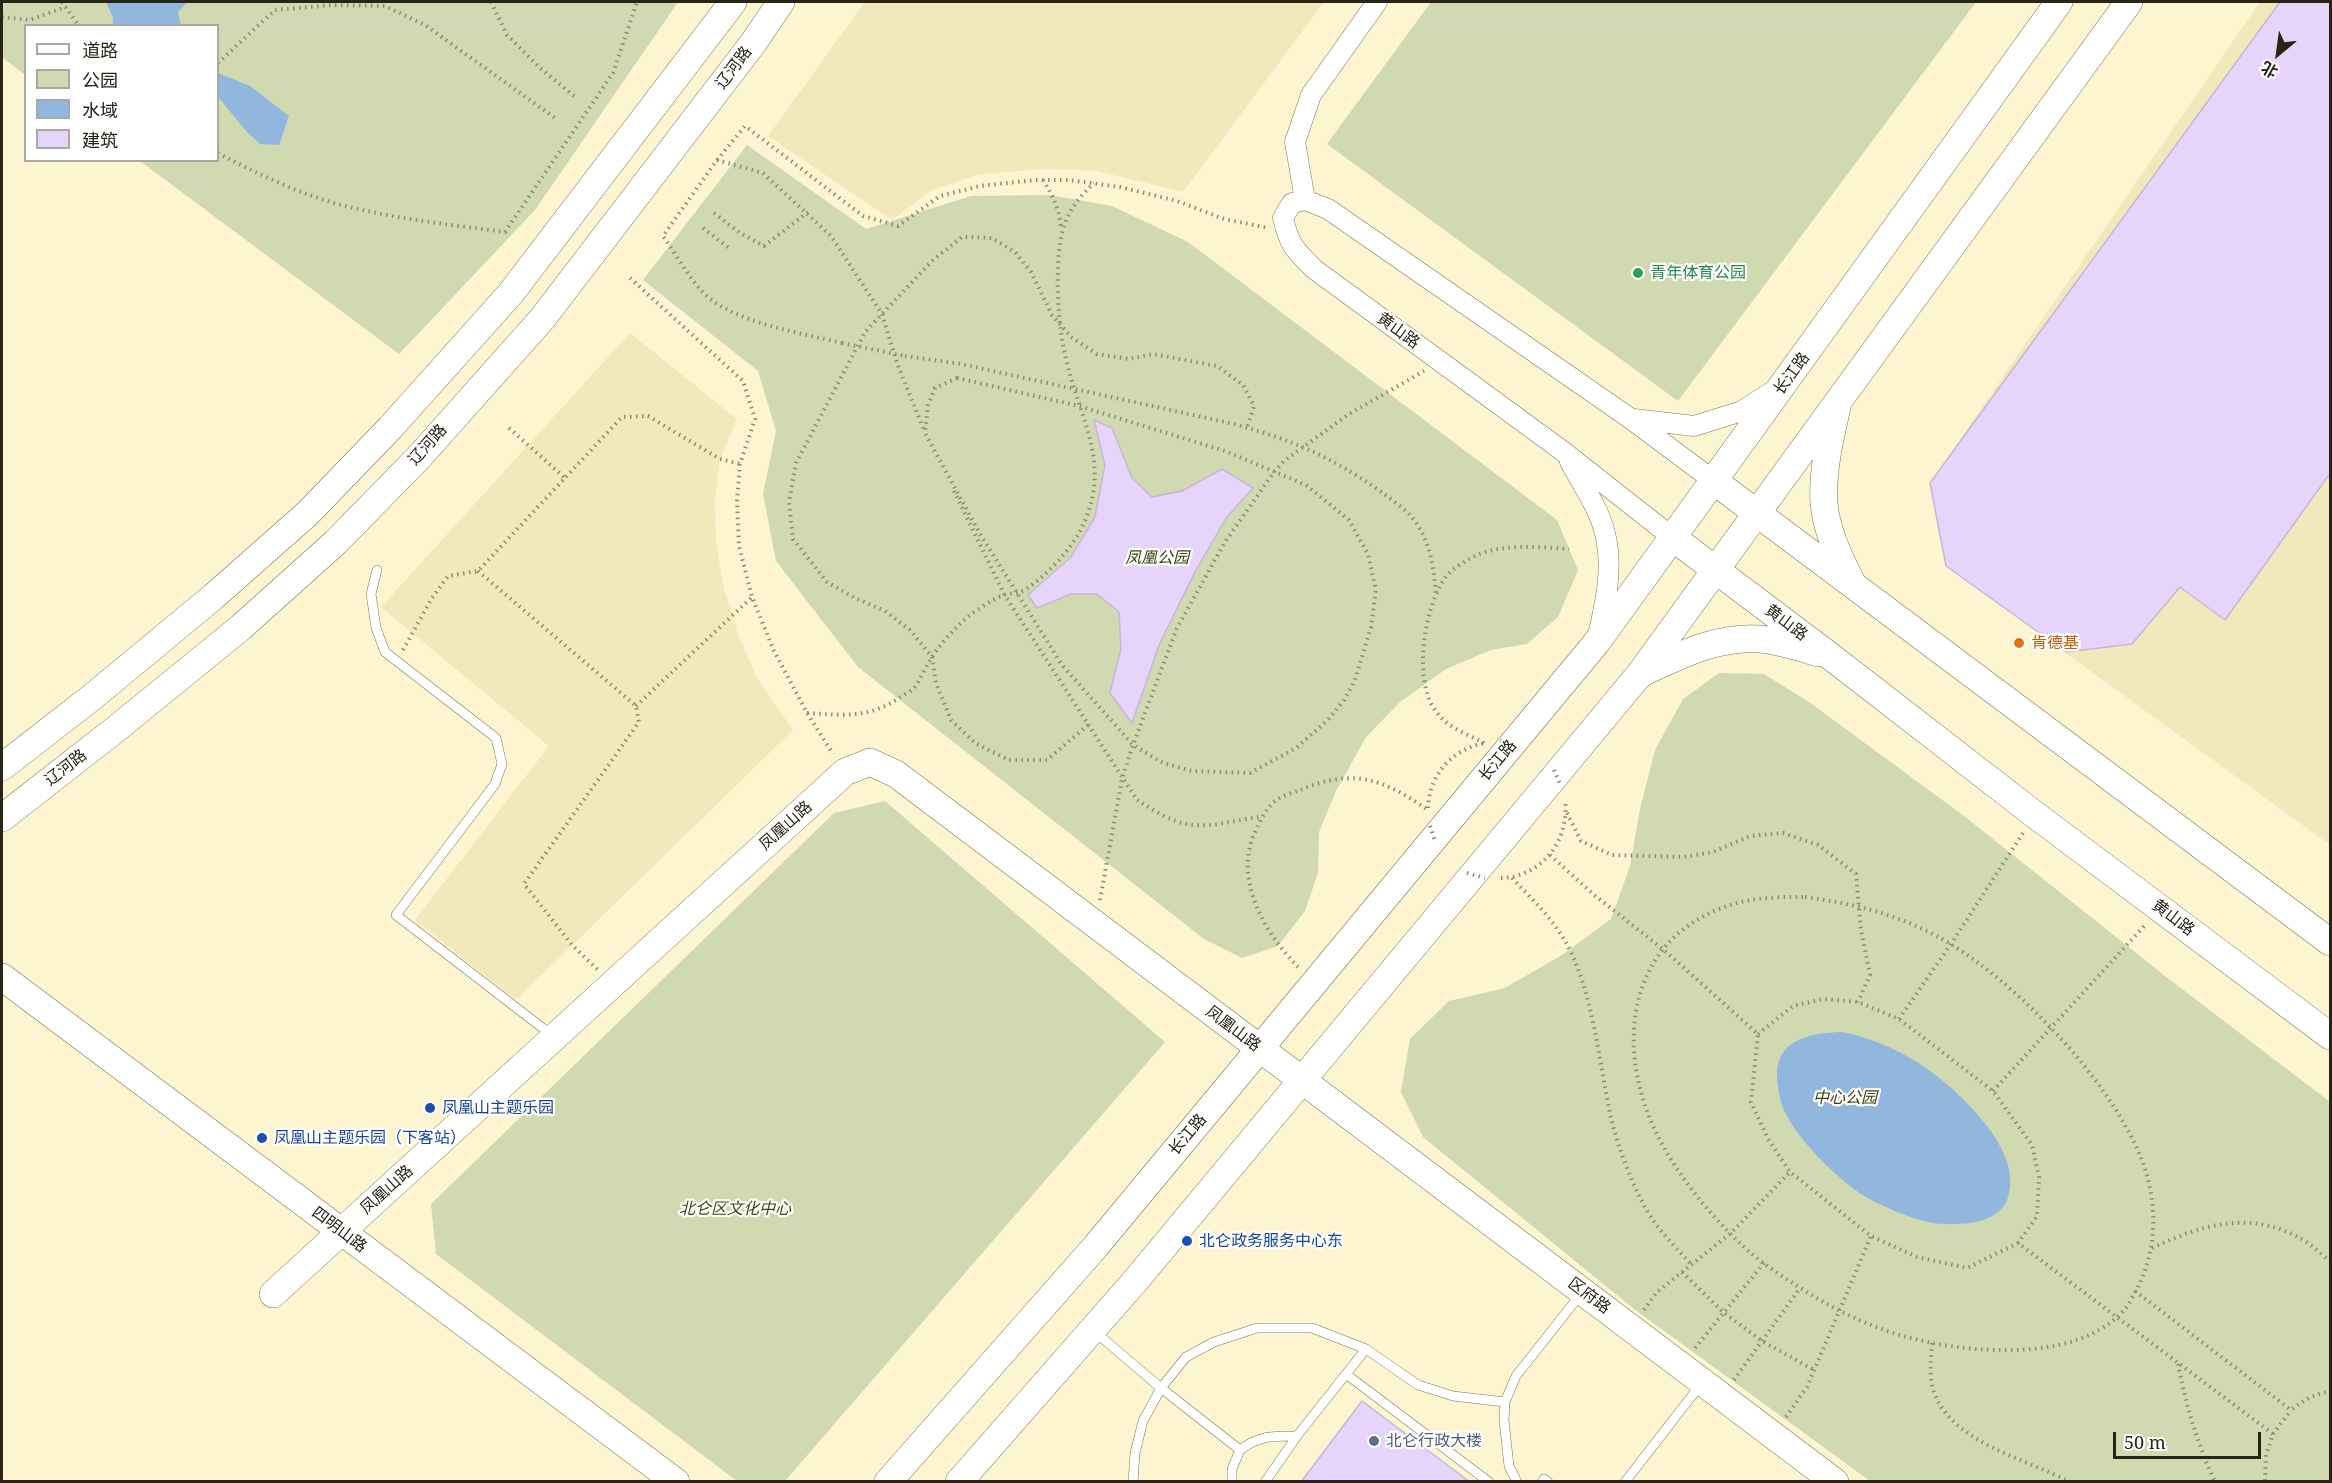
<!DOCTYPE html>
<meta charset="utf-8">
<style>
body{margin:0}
#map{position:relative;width:2332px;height:1483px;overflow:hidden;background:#fcf5d0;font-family:"Noto Serif","Noto Sans SC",serif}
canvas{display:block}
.frame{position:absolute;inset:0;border:3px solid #282517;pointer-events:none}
.legend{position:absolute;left:24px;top:24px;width:195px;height:138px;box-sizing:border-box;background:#fff;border:2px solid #a9a8a2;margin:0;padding:8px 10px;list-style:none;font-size:18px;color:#282517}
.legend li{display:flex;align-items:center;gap:12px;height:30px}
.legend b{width:30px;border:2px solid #a9a8a2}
.north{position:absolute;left:2248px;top:24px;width:60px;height:60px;-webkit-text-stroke:4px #fff;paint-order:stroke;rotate:209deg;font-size:16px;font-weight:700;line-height:24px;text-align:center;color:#282517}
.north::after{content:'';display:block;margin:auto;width:21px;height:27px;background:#282517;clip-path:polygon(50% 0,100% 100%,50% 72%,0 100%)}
.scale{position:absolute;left:2113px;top:1432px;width:148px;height:27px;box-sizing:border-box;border:3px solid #282517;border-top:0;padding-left:8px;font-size:18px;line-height:21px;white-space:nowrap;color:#282517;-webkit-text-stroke:4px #fff;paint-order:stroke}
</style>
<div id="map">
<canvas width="2332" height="1483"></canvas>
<div class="frame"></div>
<ul class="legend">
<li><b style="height:8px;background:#fff"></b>道路</li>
<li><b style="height:16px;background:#d0d9b0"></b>公园</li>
<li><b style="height:16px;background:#91b7df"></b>水域</li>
<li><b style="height:16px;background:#e7d4fb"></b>建筑</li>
</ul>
<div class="north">北</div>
<div class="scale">50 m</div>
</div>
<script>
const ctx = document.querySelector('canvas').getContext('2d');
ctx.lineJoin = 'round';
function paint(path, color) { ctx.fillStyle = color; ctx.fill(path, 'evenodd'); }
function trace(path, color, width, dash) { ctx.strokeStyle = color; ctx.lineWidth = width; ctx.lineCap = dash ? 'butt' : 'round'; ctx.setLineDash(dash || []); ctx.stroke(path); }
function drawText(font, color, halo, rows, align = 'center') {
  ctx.font = font + ' "Noto Serif","Noto Sans SC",serif'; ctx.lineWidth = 4.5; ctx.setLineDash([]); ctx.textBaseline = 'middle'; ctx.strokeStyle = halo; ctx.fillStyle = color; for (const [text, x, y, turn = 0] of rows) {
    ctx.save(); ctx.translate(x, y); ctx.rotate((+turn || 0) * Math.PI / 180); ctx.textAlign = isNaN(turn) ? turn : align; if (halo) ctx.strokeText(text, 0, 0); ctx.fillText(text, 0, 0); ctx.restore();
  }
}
const built = new Path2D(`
 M865,2H1324L1183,192L1097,171L1046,169L980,174L932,190L892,220L768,136Z
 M2260,2H2330V845L1946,566L1930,483Z
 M630,333L737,419L720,460L715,497L716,544L724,590L739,637L757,678L793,730L516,1000L415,920L549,746L381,607Z`);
const green = new Path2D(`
 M2,2H678L535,210L399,354L140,161L218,160V26H26L25,75L2,57Z
 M1431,2H1976L1678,401L1327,144Z
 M747,145L866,229L971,196L1050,195L1112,206L1188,242L1557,520L1578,570L1558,617L1527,644L1491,650L1446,669L1399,703L1366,737L1336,791L1319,832L1318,873L1305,911L1278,946L1242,958L1204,939L858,667L776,561L763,494L776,431L758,371L643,280Z
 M1719,673L1764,674L1809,702L1964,816L2165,976L2330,1102V1481H1870L1634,1309L1423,1137L1401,1092L1410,1039L1449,1001L1505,988L1562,955L1611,919L1630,866L1640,809L1655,750L1683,699Z
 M885,801L1165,1042L785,1481H737L436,1254L431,1204L834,813Z`);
const water = new Path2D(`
 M106,2H187L178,12L181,26L113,25V18Z
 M218,73L250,86L289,116L279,145L260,144L247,132L218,97Z
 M1842,1032C1890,1041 1933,1068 1966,1102C1989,1126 2019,1162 2008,1197C2004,1213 1986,1221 1970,1223C1958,1224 1945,1225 1933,1223C1913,1220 1876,1204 1858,1192C1832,1173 1796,1138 1783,1108C1780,1101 1779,1093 1778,1086C1771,1041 1806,1033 1842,1032Z`);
const building = new Path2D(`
 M2280,2H2331V472L2225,620L2180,587L2132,644L2066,652L1946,566L1930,483Z
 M1094,420L1112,428L1132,478L1152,497L1182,491L1222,469L1253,488L1226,518L1195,572L1159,645L1132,723L1110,693L1121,649L1119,612L1097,594H1071L1037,608L1028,595L1071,557L1095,517L1105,465Z
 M1362,1401L1470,1482H1301Z`);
const path = new Path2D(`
 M62,2L79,26
 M491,2L507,35L540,68L574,96
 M2,17L29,20L66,7
 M218,63L275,10L332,5L385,6L425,25L555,118
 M218,153C258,174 301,195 345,206C398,219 452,225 505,232L613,73L637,2
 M717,160L745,126L863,216L898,226L940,196L980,186L1035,180H1069L1120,187L1177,201L1224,219L1268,228
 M1043,180C1053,196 1060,210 1061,229
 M714,213L740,233L764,246L808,212
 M703,228L729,248
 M630,278L743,381L755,419L740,464L737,501L739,546L752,597L774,651L807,713L833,754
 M842,343C802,333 727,322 700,289C686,273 675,253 663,236L717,160L763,173L831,236L882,314L897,363L924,430
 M905,356L961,364L1234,424C1292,440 1330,456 1380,491C1392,500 1406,509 1415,521C1431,544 1434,569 1436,596
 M957,378L1079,406L1225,451L1306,485L1349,520L1368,554L1376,590L1371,627L1355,680L1344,700L1328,720L1296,748L1250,773L1192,771L1163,763L1133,745L1062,665L980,534L925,433L928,405L935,388Z
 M509,428L565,478
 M954,491L1004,594L1137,800C1152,809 1169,821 1187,824C1210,829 1238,819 1261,817
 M478,571L636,706L639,722L524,884L572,945L598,970
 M403,650L432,598L448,576L478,571L622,417L648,416L720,459L740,464
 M636,706L752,597
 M807,713C842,715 868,719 899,698C903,695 910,692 914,688C920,680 925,669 930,660C937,648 949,635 959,625C967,616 992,599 1004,595C1008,593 1013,594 1018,593C1037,586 1069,552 1079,533C1114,468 1082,425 1067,363C1059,331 1057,300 1058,268C1059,230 1066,209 1094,183
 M1088,725L1047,760H1009L975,743L951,720L936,683L932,657L910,630L885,611L855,598L827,582L793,539L789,502L796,463L865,332L933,260L962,237L992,238L1015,252L1031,272L1052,315L1071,337L1097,354L1129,359L1153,354L1217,366L1243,385L1254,406L1247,428
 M1484,743C1467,734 1446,727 1435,710C1413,679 1424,608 1445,578C1449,572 1459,565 1466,561C1495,542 1536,547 1569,549
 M1428,808C1429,775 1452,749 1485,743
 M1567,813L1581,841L1612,855L1684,857L1713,852L1750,836L1783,833L1818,845L1856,874L1861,930L1870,975L1858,1002
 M1550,855L1593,894L1664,950L1758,1034L1751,1102L1768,1139L1790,1172L1871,1236L1917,1257L1967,1268L2018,1243L2273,1434L2266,1455L2265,1482
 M1501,878C1542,877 1570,840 1565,800
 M1512,878C1531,898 1551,917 1565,941C1593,989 1599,1063 1611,1118C1618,1148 1637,1199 1655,1223C1666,1238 1679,1251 1691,1264
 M1805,897C1857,904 1904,916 1949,943C2021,987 2113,1083 2143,1163C2158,1204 2157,1250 2137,1289C2133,1295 2130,1303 2125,1309C2090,1349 2026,1353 1976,1349C1908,1343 1856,1324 1799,1287C1780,1275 1760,1262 1743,1246C1706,1212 1664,1159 1647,1111C1615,1023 1639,930 1737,903C1759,897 1783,897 1805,897Z
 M1100,900L1122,779L1133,745L1177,628L1225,542L1274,472L1284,461L1349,414L1424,371
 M1298,967C1265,933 1233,880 1255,832C1260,821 1265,810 1275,801C1281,796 1292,793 1300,790C1318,782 1342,776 1362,779C1386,782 1409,797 1428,810
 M1899,1019L1951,944L2023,833
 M1758,1034L1793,1006L1823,999L1858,1002L1899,1019L1993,1091L2032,1145L2039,1177L2037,1216L2018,1243
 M1993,1091L2146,924
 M2152,1248C2203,1224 2253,1209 2305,1241C2314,1247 2322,1255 2330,1261
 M1682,1272L1723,1312L1762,1341L1814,1370
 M2135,1291L2291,1410C2303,1401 2315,1393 2330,1392
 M1644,1310L1657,1292L1731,1233L1790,1172
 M1932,1343C1931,1359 1929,1374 1933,1389C1948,1442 2027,1459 2070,1482
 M1695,1348L1764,1263
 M2178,1364C2186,1405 2197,1443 2215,1482
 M1734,1380L1800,1288
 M1786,1417L1807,1387L1871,1236
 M2273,1434L2291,1410`);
const lane = new Path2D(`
 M377,570L371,594L376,628L385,652L496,738L502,764L495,784L396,915L553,1036
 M1094,1331L1161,1388L1240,1450C1260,1435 1273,1436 1297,1436L1346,1374L1489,1482
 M1346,1374L1366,1349
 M1133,1482L1135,1453L1143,1421L1161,1388L1186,1357L1214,1342L1257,1328H1312L1366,1349L1418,1385L1453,1396L1505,1402
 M1232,1482V1469L1240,1450
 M1265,1482L1297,1436
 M1517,1482L1509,1466L1504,1420L1505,1402L1516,1376L1580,1295
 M1542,1482L1544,1479L1548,1482
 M1625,1482L1701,1384`);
const street = new Path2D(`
 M1305,200L1295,142L1311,95L1377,2
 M1634,419L1694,426L1742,411L1773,391
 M1570,462C1583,486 1601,511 1606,538C1613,570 1605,605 1598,636
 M1672,537L1564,452L1314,269C1295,250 1289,245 1283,218L1292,203L1305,200L1328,209L1631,419L1714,481`);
const secondary = new Path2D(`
 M1837,407C1830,438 1822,471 1824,503C1826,530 1839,557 1851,581
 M1714,481L2330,942
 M1672,537L1830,656L2034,814L2330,1036
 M1640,674C1680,655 1723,633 1768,640C1785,643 1802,648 1818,653
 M2,767L91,698L213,597L308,513L390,428L511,293L733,2
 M2,818L116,729L240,628L336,542L420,456L542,319L754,42L781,2
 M2,977L676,1482
 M273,1294L845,772L870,762L896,774L1835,1482
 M888,1482L1096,1246L1597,642L2059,2
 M959,1482L1136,1280L1639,675L2129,2`);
const pathBridge = new Path2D(`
 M842,343L905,356
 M1500,741L1517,744
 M1554,770L1561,786
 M1430,826L1435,841
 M1467,873L1485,878`);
const markers = [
 [1638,273,6,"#2e9e5b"],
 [2019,643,6,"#e8710a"],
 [430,1108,6,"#1a4fb4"],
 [262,1138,6,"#1a4fb4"],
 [1187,1241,6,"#1a4fb4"],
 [1374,1441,6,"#5c6f8a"]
];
const streetNames = [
 ["辽河路",734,68,-53],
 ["黄山路",1398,331,36],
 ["长江路",1792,374,-54],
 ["辽河路",428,445,-48],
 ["黄山路",1786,623,37],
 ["长江路",1498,761,-50],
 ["辽河路",66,768,-38],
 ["凤凰山路",786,826,-42],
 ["黄山路",2173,918,37],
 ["凤凰山路",1233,1029,37],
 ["长江路",1188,1135,-50],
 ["凤凰山路",387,1190,-42],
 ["四明山路",339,1230,37],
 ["区府路",1589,1296,37]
];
const leisureNames = [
 ["青年体育公园",1650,273]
];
const parkNames = [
 ["凤凰公园",1157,558],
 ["中心公园",1845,1098],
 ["北仑区文化中心",735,1209]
];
const foodNames = [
 ["肯德基",2031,643]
];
const transitNames = [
 ["凤凰山主题乐园",442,1108],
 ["凤凰山主题乐园（下客站）",274,1138],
 ["北仑政务服务中心东",1199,1241]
];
const serviceNames = [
 ["北仑行政大楼",1386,1441]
];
paint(built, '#f1e8bc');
paint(green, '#d0d9b0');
paint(water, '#91b7df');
paint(building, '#e7d4fb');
trace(building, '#c7b7d8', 1.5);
trace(lane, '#7b7454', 10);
trace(street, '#7b7454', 21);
trace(secondary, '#7b7454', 28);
trace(path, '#8f8b71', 4, [1.5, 4.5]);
trace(lane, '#fff', 9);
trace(street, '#fff', 20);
trace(secondary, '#fff', 27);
trace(pathBridge, '#8f8b71', 4, [1.5, 4.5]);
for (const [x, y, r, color] of markers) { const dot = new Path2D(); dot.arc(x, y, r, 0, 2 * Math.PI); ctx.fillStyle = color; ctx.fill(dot); trace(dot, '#fff', 2); }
drawText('16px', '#282517', '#fff', streetNames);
drawText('16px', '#27864d', '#fff', leisureNames, 'left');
drawText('italic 16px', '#3c4509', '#fff', parkNames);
drawText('16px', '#c56008', '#fff', foodNames, 'left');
drawText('16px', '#164399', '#fff', transitNames, 'left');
drawText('16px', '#4e5e75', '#fff', serviceNames, 'left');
</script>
